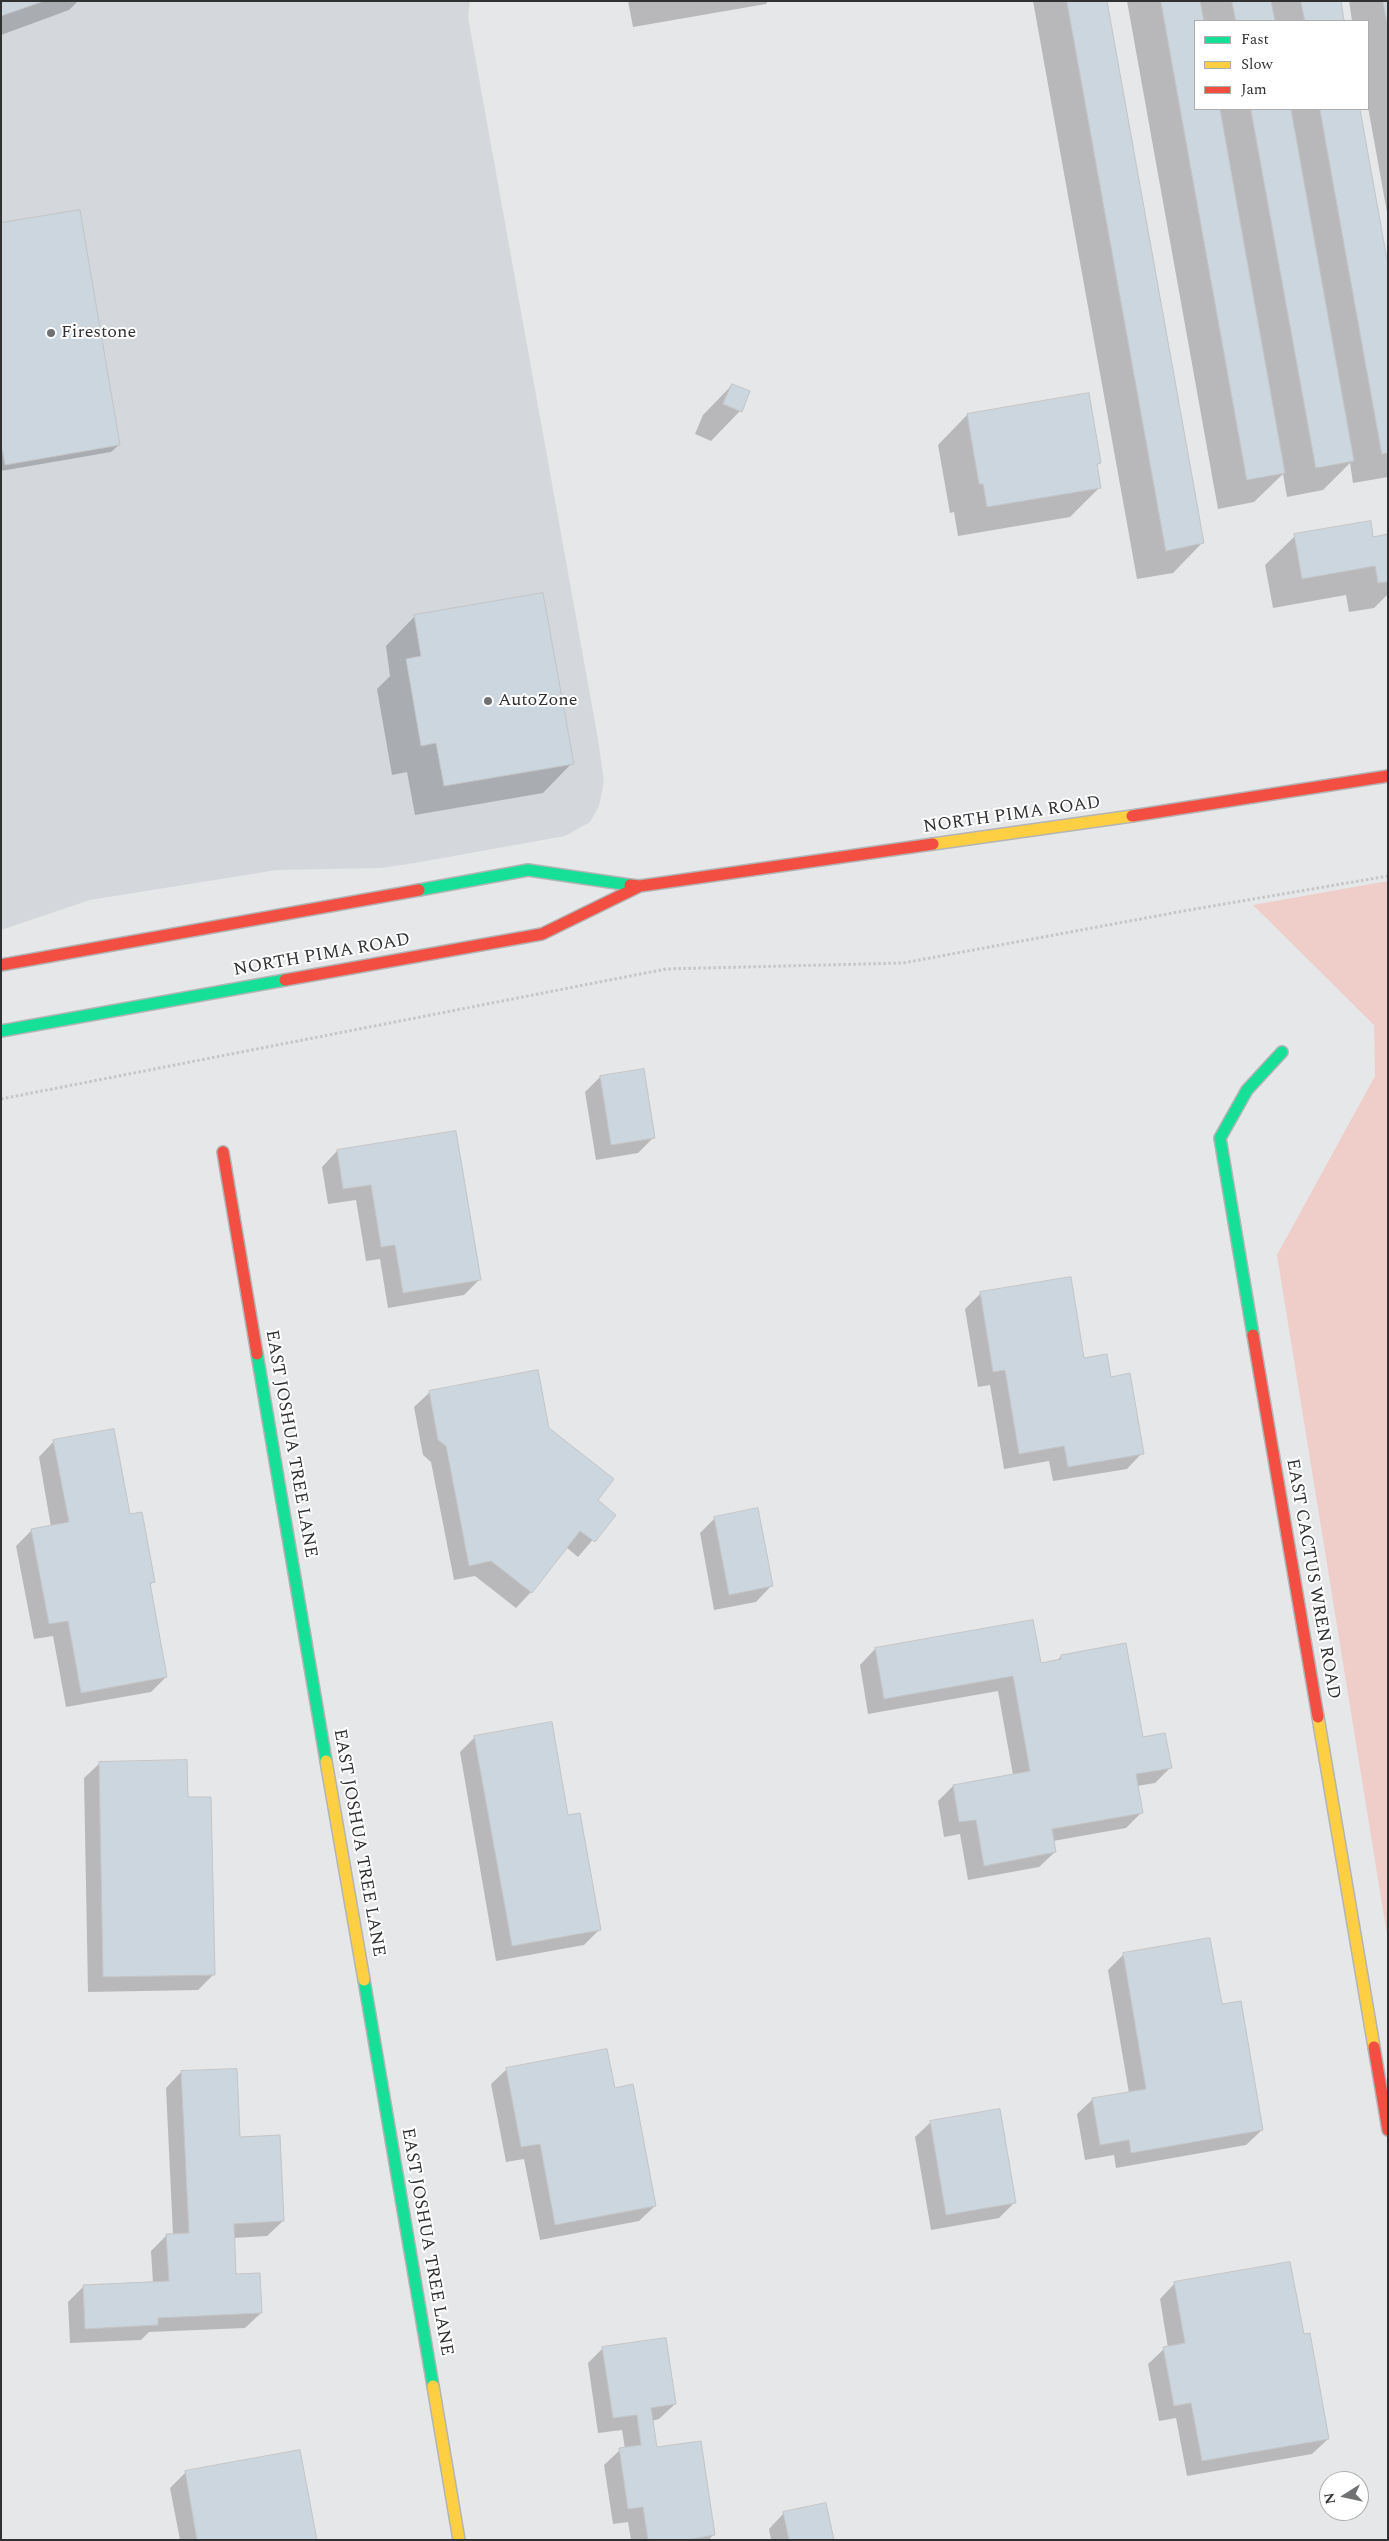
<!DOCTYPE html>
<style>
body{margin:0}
#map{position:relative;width:1389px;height:2541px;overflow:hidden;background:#e6e7e9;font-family:Spectral,serif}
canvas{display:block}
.frame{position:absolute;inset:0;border:2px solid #303132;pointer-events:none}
.legend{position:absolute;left:1194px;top:20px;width:175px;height:90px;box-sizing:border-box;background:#fff;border:1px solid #acadad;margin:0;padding:6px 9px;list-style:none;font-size:15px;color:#303132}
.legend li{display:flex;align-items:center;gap:10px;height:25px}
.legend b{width:25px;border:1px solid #acadad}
.north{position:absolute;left:1319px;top:2471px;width:50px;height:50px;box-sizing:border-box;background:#fff;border:1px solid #acadad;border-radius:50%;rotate:260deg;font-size:14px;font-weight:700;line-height:20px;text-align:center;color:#303132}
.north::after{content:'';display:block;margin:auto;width:18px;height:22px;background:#707172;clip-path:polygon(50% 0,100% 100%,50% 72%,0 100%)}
</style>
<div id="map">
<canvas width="1389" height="2541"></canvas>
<div class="frame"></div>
<ul class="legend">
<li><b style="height:6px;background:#16e098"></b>Fast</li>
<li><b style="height:6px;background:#ffcf43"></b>Slow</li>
<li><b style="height:6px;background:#f24e42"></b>Jam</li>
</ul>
<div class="north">N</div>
</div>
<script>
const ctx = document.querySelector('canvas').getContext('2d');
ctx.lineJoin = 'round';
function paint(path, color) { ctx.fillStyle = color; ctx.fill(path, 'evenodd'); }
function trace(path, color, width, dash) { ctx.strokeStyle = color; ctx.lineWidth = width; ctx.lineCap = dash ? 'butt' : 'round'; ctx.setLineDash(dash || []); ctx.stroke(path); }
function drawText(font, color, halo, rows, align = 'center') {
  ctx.font = font + ' Spectral,serif'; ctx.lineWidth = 4; ctx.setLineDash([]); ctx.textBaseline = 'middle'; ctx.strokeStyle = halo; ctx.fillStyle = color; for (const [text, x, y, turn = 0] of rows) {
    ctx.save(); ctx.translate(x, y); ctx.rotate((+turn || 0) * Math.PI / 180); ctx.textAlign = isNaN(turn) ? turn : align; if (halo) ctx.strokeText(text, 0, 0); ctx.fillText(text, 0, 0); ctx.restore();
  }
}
const built = new Path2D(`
 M1,1H470L468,17L598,739L604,781L599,806L590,822L565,836L415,863L381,868L277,870L90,900L1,930Z`);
const green = new Path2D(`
 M1388,881V1941L1277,1255L1375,1076L1374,1025L1253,905Z`);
const shadow = new Path2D(`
 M1,1H78L69,10L1,35Z
 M628,1H768L766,4L633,27Z
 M1033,1H1105L1202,543L1173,573L1137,579Z
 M1127,1H1339L1343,21H1195V109H1358L1388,273V477L1353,483L1350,463L1323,490L1287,497L1283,474L1254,502L1218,509Z
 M1349,1H1388V218L1368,107V21H1352Z
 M1,224L119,445L111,452L1,471Z
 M732,385L740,411L711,441L695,434L703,415Z
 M1088,394L1099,463L1096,466L1100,487L1070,517L958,536L954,512L950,513L938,445L967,415Z
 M1388,535V594L1374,608L1349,612L1346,595L1273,608L1265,565L1295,536L1372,538Z
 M415,616L572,763L543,793L415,815L407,772L392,775L377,689L390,676L386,646Z
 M600,1077L654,1137L638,1153L596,1160L585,1092Z
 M337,1151L479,1280L464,1295L388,1308L380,1259L366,1261L356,1200L328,1204L322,1167Z
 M980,1294L1110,1378L1142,1453L1127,1469L1053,1481L1049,1461L1004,1469L990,1385L978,1387L965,1309Z
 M430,1392L548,1429L596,1501L614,1515L578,1557L566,1547L531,1592L516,1608L475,1576L454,1580L431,1462L423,1455L414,1407Z
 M54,1441L129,1515L153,1582L149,1586L166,1677L151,1692L66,1707L53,1636L34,1639L16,1546L32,1530L51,1527L39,1457Z
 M715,1518L771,1586L756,1602L714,1610L700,1533Z
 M1032,1622L1040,1664L1056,1662L1061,1656L1170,1768L1155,1783L1137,1786L1142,1812L1126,1828L1053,1841L1055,1852L1039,1867L968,1880L960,1834L944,1837L938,1801L953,1786L1013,1775L998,1691L868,1714L860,1665L875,1649Z
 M475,1737L567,1816L599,1930L584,1945L496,1961L460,1752Z
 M100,1763L187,1799L213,1975L198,1990L88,1992L84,1778Z
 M1209,1939L1221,2006L1262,2130L1246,2145L1116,2168L1114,2155L1085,2160L1077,2114L1093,2099L1129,2093L1108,1970L1123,1955Z
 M507,2069L614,2090L655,2206L639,2221L540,2240L524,2159L506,2162L491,2084Z
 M181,2072L239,2139L283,2221L267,2236L233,2238L235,2275L261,2313L245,2328L149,2332L141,2340L70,2343L68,2302L84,2286L153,2283L151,2251L167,2235H173L166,2088Z
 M931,2122L1014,2203L999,2218L931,2230L915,2137Z
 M1175,2283L1303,2336L1328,2439L1312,2454L1187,2476L1176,2418L1159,2421L1148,2364L1164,2349L1168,2348L1160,2299Z
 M603,2348L675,2404L659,2419L652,2421L656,2449L713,2535L709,2540H631L628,2522L613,2524L604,2465L620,2450L625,2449L622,2430L598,2433L588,2363Z
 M186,2472L315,2540H180L170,2488Z
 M784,2513L832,2540H771L769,2529Z`);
const building = new Path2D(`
 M1,1H44L1,16Z
 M1067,1H1107L1204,543L1166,551Z
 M1161,1H1200L1204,21H1195V109H1220L1285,473L1247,480Z
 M1232,1H1271L1275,21H1236Z
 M1301,1H1341L1344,21H1305Z
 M1383,1H1388V27Z
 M1251,109H1291L1354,461L1316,468Z
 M1320,109H1360L1388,265V453L1382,454Z
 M80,210L120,445L5,465L1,444V223Z
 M732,384L750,391L742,412L723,404Z
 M1089,393L1101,463L1097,464L1101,488L987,507L983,484H979L967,414Z
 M1371,521L1373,537L1388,534V582L1378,583L1375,566L1302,579L1294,534Z
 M543,593L574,764L444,786L436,743L421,746L406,659L421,656L414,615Z
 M644,1069L655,1138L611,1145L600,1076Z
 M456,1131L481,1280L403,1293L395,1245L381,1247L371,1185L343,1189L337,1150Z
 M1071,1277L1084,1358L1107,1354L1111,1377L1130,1373L1144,1454L1068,1467L1064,1446L1019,1454L1005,1370L993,1372L980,1292Z
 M538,1370L549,1428L614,1479L598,1500L616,1515L595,1542L580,1531L532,1593L491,1561L469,1566L446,1446L438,1440L429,1391Z
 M114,1429L130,1514L142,1512L155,1582L150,1583L167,1677L81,1693L68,1621L49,1624L31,1529L69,1522L53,1440Z
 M758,1508L773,1586L729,1595L714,1517Z
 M1033,1620L1041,1663L1061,1659V1655L1126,1643L1143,1737L1165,1733L1172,1768L1136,1774L1143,1813L1052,1829L1056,1852L984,1866L976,1820L959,1822L953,1785L1030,1771L1013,1676L884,1699L875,1648Z
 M552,1722L568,1815L580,1813L601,1930L512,1946L474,1736Z
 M187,1760L188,1797H211L215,1975L103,1977L99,1762Z
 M1210,1938L1222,2004L1241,2001L1263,2130L1131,2153L1129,2140L1100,2145L1092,2098L1146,2089L1123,1953Z
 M607,2049L615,2088L633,2084L656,2206L555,2225L540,2144L521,2147L506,2068Z
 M237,2069L240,2137L280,2135L284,2221L234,2224L236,2274L260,2273L262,2313L158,2318V2325L85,2329L83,2285L169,2281L166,2234L189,2233L181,2071Z
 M1000,2109L1016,2203L946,2215L930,2121Z
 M1290,2262L1304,2334L1310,2333L1329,2439L1202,2461L1191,2403L1174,2406L1163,2347L1185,2343L1174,2282Z
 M666,2338L676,2404L651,2408L657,2447L701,2441L715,2535L686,2540H648L643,2507L628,2509L619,2448L641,2445L637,2415L613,2418L602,2347Z
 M300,2450L317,2540H197L185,2471Z
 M826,2503L834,2540H789L783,2512Z`);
const path = new Path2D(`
 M1,1099L666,969L903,963L1189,910L1388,876`);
const fast = new Path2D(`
 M419,890L528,870L630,885
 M1,1031L285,980
 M1253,1335L1220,1138L1247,1090L1282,1052
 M257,1354L326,1761
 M364,1980L433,2386`);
const slow = new Path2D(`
 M933,844L1132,816
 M1318,1717L1374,2047
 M326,1761L364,1980
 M433,2386L459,2540`);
const jam = new Path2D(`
 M1132,816L1388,776
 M630,885L640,886L933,844
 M1,965L419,890
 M285,980L542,934L640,886
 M223,1152L257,1354
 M1253,1335L1318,1717
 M1374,2047L1388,2130`);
const markers = [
 [51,333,5,"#707172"],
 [488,701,5,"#707172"]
];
const poiNames = [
 ["Firestone",61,333],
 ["AutoZone",498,701]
];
const streetNames = [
 ["NORTH PIMA ROAD",1012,816,-8],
 ["NORTH PIMA ROAD",322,956,-10],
 ["EAST JOSHUA TREE LANE",290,1444,80],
 ["EAST CACTUS WREN ROAD",1312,1579,80],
 ["EAST JOSHUA TREE LANE",358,1843,80],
 ["EAST JOSHUA TREE LANE",426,2242,80]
];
paint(built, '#d4d8dd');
paint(green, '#efcdc9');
paint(shadow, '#0003');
paint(building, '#cbd6de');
trace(building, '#c3c4c6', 1);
trace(fast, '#b3b4b5', 14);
trace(slow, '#b3b4b5', 14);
trace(jam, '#b3b4b5', 14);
trace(path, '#c6c6c7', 3, [2.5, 2.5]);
trace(fast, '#16e098', 11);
trace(slow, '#ffcf43', 11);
trace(jam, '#f24e42', 11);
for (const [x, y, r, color] of markers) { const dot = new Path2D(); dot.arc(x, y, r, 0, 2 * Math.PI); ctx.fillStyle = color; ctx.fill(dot); trace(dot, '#fff', 2); }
drawText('18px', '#303132', '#fff', poiNames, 'left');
drawText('18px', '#303132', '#fff', streetNames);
</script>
